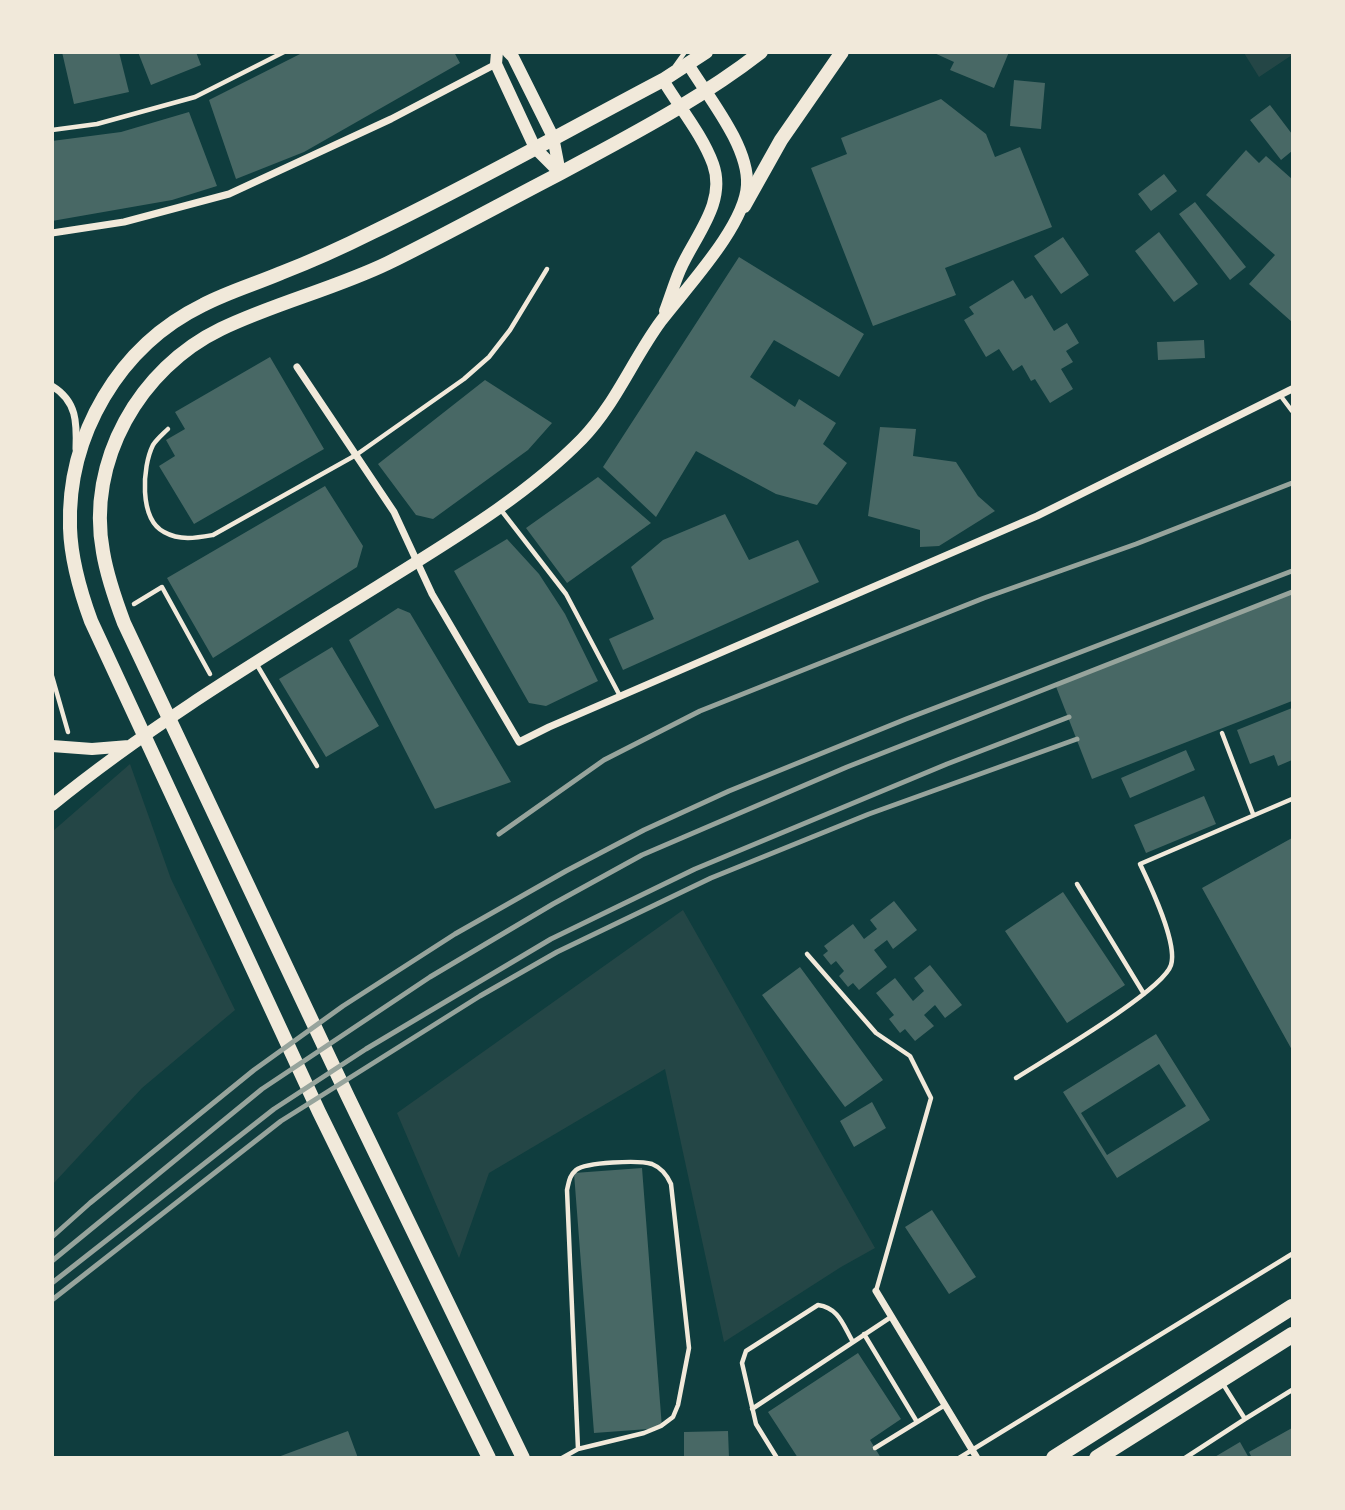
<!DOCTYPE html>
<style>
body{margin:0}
#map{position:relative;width:1345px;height:1510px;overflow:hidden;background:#0f3d3e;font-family:Commissioner,sans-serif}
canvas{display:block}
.frame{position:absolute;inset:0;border:54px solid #f1e9da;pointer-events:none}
</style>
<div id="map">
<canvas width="1345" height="1510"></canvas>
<div class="frame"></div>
</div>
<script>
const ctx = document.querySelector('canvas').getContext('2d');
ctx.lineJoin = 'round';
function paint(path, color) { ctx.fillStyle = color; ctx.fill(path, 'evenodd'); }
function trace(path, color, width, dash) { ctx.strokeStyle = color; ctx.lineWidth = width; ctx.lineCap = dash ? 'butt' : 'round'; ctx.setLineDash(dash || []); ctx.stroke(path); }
const green = new Path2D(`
 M1244,53H1292V55L1259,77Z
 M130,764L171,879L235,1010L142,1088L53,1184V831Z
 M683,910L875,1248L841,1267L724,1342L665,1069L489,1173L459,1258L397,1113Z`);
const building = new Path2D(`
 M62,52H119L129,92L74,104Z
 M138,52H196L201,65L151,85Z
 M304,52H454L460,63L304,152L236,179L209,100Z
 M932,52H1009L994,88L950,70L954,62Z
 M1014,80L1045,83L1041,129L1010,126Z
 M941,99L986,134L995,157L1020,147L1052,227L945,268L956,295L873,326L811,168L847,154L841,138Z
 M1270,105L1292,134V151L1281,160L1250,120Z
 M189,112L217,186L172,200L52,221V141L121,132Z
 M1246,150L1259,163L1266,156L1292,179V322L1249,284L1275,255L1206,195Z
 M1164,174L1177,191L1151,211L1138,194Z
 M1195,202L1246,267L1230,280L1179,214Z
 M1159,232L1198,284L1174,302L1135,251Z
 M1063,237L1089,275L1061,294L1034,256Z
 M739,257L864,334L839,377L774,340L750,377L795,407L799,399L836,423L823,444L847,463L817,505L776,494L696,451L656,517L603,467Z
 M1013,280L1025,299L1032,295L1054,331L1067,323L1079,343L1066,351L1073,362L1061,369L1073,389L1050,403L1035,379L1031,381L1022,365L1013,371L999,349L986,357L964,320L974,314L969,307Z
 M1204,340L1205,358L1158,360L1157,342Z
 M270,357L324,449L194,524L159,466L175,456L166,440L185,429L175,412Z
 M485,380L552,423L528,450L433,519L416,515L378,464Z
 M880,427L916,429L913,456L956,462L978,496L995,511L939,546L920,547V530L868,516Z
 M598,477L651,523L567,583L526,528Z
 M325,486L363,546L357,567L213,658L167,578Z
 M725,514L749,560L798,540L819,582L623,670L609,639L654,619L631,567L663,540Z
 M507,539L539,574L565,614L598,681L546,706L529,703L454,571Z
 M1292,591V701L1092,779L1055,684Z
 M398,608L410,613L511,782L435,809L349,640Z
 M332,647L379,726L326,757L279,679Z
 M1292,708V760L1278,766L1274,755L1250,764L1237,730Z
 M1186,750L1195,770L1130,798L1121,778Z
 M1204,796L1216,824L1146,853L1134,825Z
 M1292,838V1050L1202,888Z
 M1063,892L1125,985L1067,1023L1005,931Z
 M894,901L917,930L893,949L887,940L874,950L887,967L859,990L853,983L848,987L839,976L844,971L836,961L831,965L823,955L828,951L824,946L853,924L864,939L877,929L870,920Z
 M930,965L962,1005L945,1018L935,1005L924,1015L934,1026L915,1041L905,1029L900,1033L889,1019L894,1015L876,993L895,978L913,1001L924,991L914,978Z
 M800,967L883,1080L845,1107L762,995Z
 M1156,1034L1210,1120L1117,1178L1063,1092ZM1159,1064L1186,1106L1107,1155L1081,1113Z
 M872,1102L886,1128L854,1147L840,1121Z
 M642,1168L662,1428L594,1433L574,1173Z
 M932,1210L976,1277L949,1294L905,1227Z
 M858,1353L901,1419L870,1440L881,1458H798L768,1412Z
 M1292,1428V1458H1252L1249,1452Z
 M348,1431L358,1458H278V1457Z
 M728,1431L729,1458H684V1432Z
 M1240,1442L1249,1458H1213Z`);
const path = new Path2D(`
 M52,130L97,124L195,97L284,52
 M134,604L162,587L210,674
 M52,676L68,732`);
const service = new Path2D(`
 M675,66L685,52
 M1280,395L1292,411
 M168,429C163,434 157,439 153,445C142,467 139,519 164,532C180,541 196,538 213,535L356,455L464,379L489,357L510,330L547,269
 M501,510L566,594L620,696
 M257,665L317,766
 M1222,733L1253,814
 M1077,884L1144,994
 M807,954L876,1033L910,1056L931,1098L876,1291
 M1016,1078C1044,1060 1163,991 1171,965C1178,943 1150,885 1140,864L1292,799
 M864,1334L917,1422
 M1223,1384L1245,1419L1292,1390
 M752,1409L891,1317
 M875,1448L945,1405
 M562,1458L578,1449L644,1433L661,1426L673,1417L678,1405L689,1348L671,1184C667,1175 662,1168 652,1164C639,1160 586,1162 576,1170C569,1176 569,1182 567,1190L578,1449
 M777,1458L756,1424L742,1363L746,1351L818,1305C839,1308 843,1325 853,1342
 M959,1458L1292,1254
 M1185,1458L1245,1419`);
const minor = new Path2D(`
 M52,233L124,222L229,194L391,119L496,64
 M297,367L394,512L432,594L519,742L549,727L1037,516L1292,389
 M52,386C77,401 77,423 76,449
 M876,1291L977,1458`);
const tertiary = new Path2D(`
 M497,52L496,64L535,148L560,173
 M508,52L513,57L553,137L560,173`);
const secondary = new Path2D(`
 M663,80C679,107 702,134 713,164C727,203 694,237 680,270C674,284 670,298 665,311
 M52,746L92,749L129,746
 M52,805C154,722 267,655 378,586C448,542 524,498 582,439C615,405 633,359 661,321C686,288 745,226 747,185C749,146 708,97 688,64`);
const primary = new Path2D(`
 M744,206L781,140L842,52
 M489,1458L319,1112L91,621C80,591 71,560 70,528C67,435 119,346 203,305C228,292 255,284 281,273C312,261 343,247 373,232C471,185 566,131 663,80L706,52
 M523,1458L348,1097L124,623C115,599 107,576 103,552C86,461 140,368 221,329C275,303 334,289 388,263C445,235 501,204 557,175C627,137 698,101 761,52`);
const trunk = new Path2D(`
 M1054,1458L1292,1307
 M1097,1458L1292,1335`);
const rail = new Path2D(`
 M499,834L604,760L700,711L984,598L1136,544L1292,483
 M52,1237L90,1203L254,1070L343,1006L455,934L566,871L644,830L729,791L906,719L1292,571
 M52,1261L262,1089L430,977L553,904L642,855L847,767L1292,592
 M52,1283L274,1109L366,1049L551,939L695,869L947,764L1069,717
 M52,1300L281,1121L480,996L557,952L711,878L869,814L1077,739`);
paint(green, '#244646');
paint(building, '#486865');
trace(path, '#f1e9da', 4.5);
trace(service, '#f1e9da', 4.5);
trace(minor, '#f1e9da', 7);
trace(tertiary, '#f1e9da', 12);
trace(secondary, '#f1e9da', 12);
trace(primary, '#f1e9da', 14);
trace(trunk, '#f1e9da', 16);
trace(rail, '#97a49c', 5);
</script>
